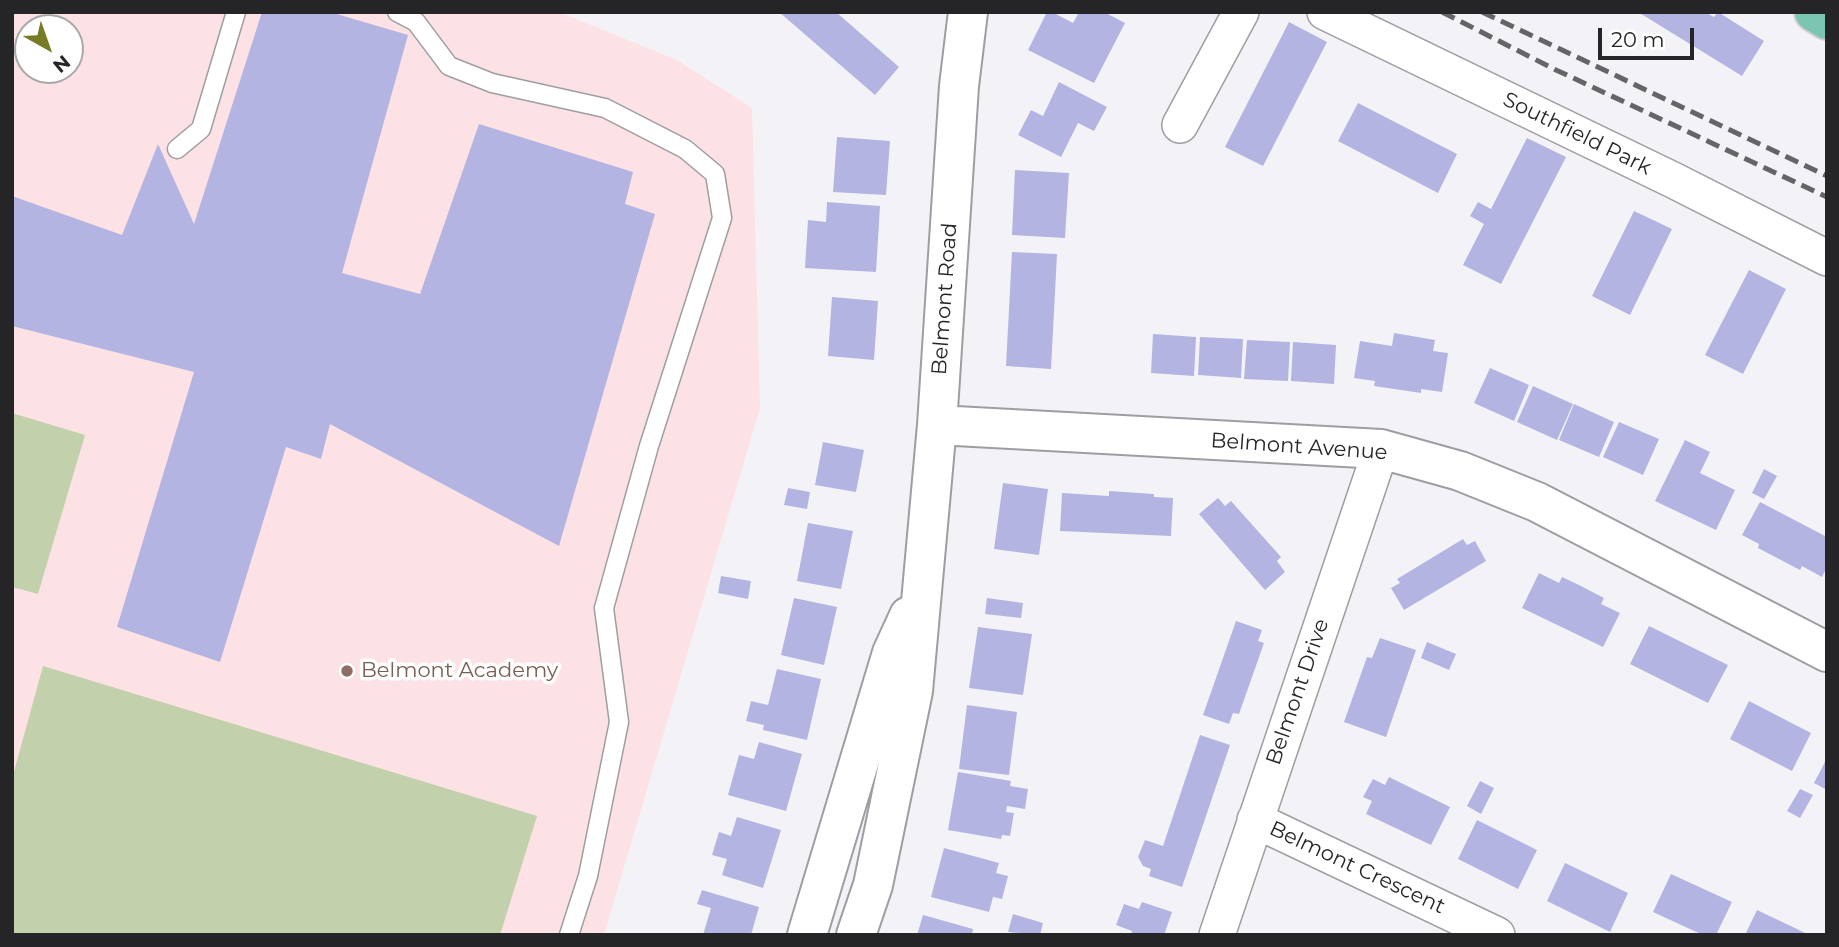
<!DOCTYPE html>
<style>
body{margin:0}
#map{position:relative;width:1839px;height:947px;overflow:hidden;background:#f3f3f7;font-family:Montserrat,sans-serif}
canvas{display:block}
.frame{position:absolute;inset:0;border:14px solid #252527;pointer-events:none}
.north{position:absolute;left:14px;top:14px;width:70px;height:70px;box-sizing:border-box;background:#fff;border:2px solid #a8a8a9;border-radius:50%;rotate:140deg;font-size:19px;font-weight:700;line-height:28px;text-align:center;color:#252527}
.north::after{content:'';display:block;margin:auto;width:24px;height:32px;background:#767b24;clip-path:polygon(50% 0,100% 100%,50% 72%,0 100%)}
.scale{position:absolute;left:1598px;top:28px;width:96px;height:32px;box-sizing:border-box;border:4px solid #252527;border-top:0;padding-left:9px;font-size:21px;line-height:24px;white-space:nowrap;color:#252527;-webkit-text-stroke:5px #fff;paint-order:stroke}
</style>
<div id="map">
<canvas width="1839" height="947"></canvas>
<div class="frame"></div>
<div class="north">N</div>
<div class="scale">20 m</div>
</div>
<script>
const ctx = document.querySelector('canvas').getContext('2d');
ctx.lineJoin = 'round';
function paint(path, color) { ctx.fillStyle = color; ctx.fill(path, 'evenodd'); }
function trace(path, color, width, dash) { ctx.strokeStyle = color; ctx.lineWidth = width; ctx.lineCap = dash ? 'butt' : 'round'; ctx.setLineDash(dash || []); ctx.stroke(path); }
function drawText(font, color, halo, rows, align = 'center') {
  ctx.font = font + ' Montserrat,sans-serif'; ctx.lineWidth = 7; ctx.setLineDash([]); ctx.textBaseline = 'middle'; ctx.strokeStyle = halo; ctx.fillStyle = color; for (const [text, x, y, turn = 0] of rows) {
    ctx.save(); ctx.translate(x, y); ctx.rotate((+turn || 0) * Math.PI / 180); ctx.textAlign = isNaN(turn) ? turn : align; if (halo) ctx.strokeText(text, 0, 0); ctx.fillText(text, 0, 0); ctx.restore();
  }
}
const education = new Path2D(`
 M12,12H559L677,60L752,108L760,408L604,935H12ZM28,28H70V70H28Z`);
const green = new Path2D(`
 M12,413L85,435L38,594L12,587Z
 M43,666L537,816L500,935H12V779Z`);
const building = new Path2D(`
 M262,12H330L408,35L342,273L420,294L479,124L633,172L625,204L655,214L559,546L330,424L321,459L286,447L220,662L117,627L194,372L12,326V196L122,235L158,144L194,224Z
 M779,12H836L899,67L875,95Z
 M1047,12H1052L1073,23L1079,12H1104L1125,23L1094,83L1028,50Z
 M1638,12H1705L1714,17L1718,12L1764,41L1742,76Z
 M1289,22L1327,42L1263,166L1225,147Z
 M1059,82L1107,107L1094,131L1078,123L1061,157L1018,135L1031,110L1043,116Z
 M1358,103L1457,154L1438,193L1338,141Z
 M837,137L890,141L886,195L833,192Z
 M1527,138L1566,157L1501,284L1463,265L1484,224L1470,216L1478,202L1491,209Z
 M1015,170L1069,173L1065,238L1012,235Z
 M827,202L880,206L876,272L805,268L808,220L826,222Z
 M1634,211L1672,229L1630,315L1592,296Z
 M1012,252L1057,254L1051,369L1006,366Z
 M1749,270L1786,289L1743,374L1705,355Z
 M832,297L878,301L874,360L828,356Z
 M1394,333L1435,340L1433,351L1448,353L1442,392L1421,389V393L1374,386L1375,381L1354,378L1360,341L1392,346Z
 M1153,334L1196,337L1194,376L1151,373Z
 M1200,337L1243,339L1241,378L1198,375Z
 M1247,340L1290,342L1288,381L1244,379Z
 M1293,342L1336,345L1334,384L1291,381Z
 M1490,368L1529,385L1514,421L1474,403Z
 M1533,386L1573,404L1557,440L1517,422Z
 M1574,404L1614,422L1599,457L1559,440Z
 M1619,422L1659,439L1643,475L1603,457Z
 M1685,440L1710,452L1700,473L1735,490L1716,530L1655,501Z
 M823,442L864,450L856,492L815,485Z
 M1764,469L1777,476L1764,499L1752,493Z
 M1003,483L1048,489L1039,555L994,549Z
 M788,488L810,492L807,509L784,505Z
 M1109,491L1154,494V497L1173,498L1171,536L1060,531L1062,493L1109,496Z
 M1218,498L1225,506L1231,501L1281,557L1277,561L1285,572L1265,590L1199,514Z
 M1760,502L1827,537V567L1822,577L1802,566L1800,570L1758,548L1759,544L1742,535Z
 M808,523L853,531L841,589L797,581Z
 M1463,539L1467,545L1475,541L1486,561L1404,610L1391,588L1400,583L1397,579Z
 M1539,573L1559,583L1562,577L1579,585L1604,598L1601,604L1620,613L1603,647L1522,608Z
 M721,576L751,581L748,599L718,593Z
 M794,598L837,607L824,665L781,655Z
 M987,598L1023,603L1021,618L985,614Z
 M1236,621L1262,630L1258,641L1264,643L1239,714L1233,713L1229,724L1203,715Z
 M1649,626L1728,665L1708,703L1630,664Z
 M978,627L1032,634L1023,695L969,688Z
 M1380,638L1416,650L1386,737L1344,722L1367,657L1372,658Z
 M1427,642L1456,654L1449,670L1421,658Z
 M777,669L821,679L807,740L763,730L764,725L746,721L751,701L768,705Z
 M1749,701L1811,733L1792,771L1730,739Z
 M967,705L1017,712L1009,775L959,769Z
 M1200,735L1230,745L1182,887L1149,876L1151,869L1143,866L1138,857L1145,840L1163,846Z
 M759,742L802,754L786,811L728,795L739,755L754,759Z
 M1827,758V790L1814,783Z
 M958,772L1011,781L1010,786L1028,789L1025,809L1007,806L1006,812L1014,813L1010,836L1002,835L1001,839L948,830Z
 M1389,777L1450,807L1431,845L1366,814L1372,801L1363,797L1373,779L1385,785Z
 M1480,781L1494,788L1481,814L1467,806Z
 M1800,789L1813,795L1800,818L1787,811Z
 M737,817L781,830L763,888L722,875L727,859L712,855L719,832L731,836Z
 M1477,820L1537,850L1518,889L1458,859Z
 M944,848L999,863L996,873L1008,876L1002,899L993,897L989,912L931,897Z
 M1565,863L1628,893L1610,932L1547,901Z
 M1671,874L1732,902L1716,935H1703L1653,912Z
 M702,890L759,907L751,935H703L711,908L697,904Z
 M1142,902L1172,912L1164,935H1131L1132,931L1116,925L1124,904L1139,909Z
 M1757,910L1797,929L1809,935H1745Z
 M1013,914L1043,923L1040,935L1008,932Z
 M923,915L973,929L972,935H917Z`);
const lane = new Path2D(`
 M397,12L416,22L449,66L492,83L605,108L685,149L715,174L722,218L649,446L604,608L619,722L588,876L569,935
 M177,149L201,129L236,12`);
const street = new Path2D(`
 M1325,12L1673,180L1827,258
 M1180,125L1241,12
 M1255,820L1497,935
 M1217,935L1381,449`);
const secondary = new Path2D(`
 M937,425L1381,449L1460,471L1537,502L1827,652
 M807,935L892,653L909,616
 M856,935L873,885L913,691L937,425L959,86L968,12`);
const primary = new Path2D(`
 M1814,12L1827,20`);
const rail = new Path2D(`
 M1442,12L1554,69L1827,197
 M1482,12L1827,176`);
const markers = [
 [347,671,7,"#8d6e63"]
];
const streetNames = [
 ["Southfield Park",1577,134,26],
 ["Belmont Road",945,299,-86],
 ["Belmont Avenue",1299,447,4],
 ["Belmont Drive",1298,692,-71],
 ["Belmont Crescent",1357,868,25]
];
const educationNames = [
 ["Belmont Academy",361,671]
];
paint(education, '#fde2e5');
paint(green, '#c2d0ac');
paint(building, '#b4b4e2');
trace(lane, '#9e9ea2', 21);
trace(street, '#9e9ea2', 38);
trace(secondary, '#9e9ea2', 42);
trace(primary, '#cfcfcf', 42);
trace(lane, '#fff', 18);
trace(street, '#fff', 35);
trace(secondary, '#fff', 38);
trace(primary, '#7cc5b0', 38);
trace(rail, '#656567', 5, [14, 7]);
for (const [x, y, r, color] of markers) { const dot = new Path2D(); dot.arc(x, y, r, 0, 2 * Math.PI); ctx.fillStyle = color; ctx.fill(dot); trace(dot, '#fff', 2.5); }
drawText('21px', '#252527', '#fff', streetNames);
drawText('21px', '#785e54', '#fff', educationNames, 'left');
</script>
